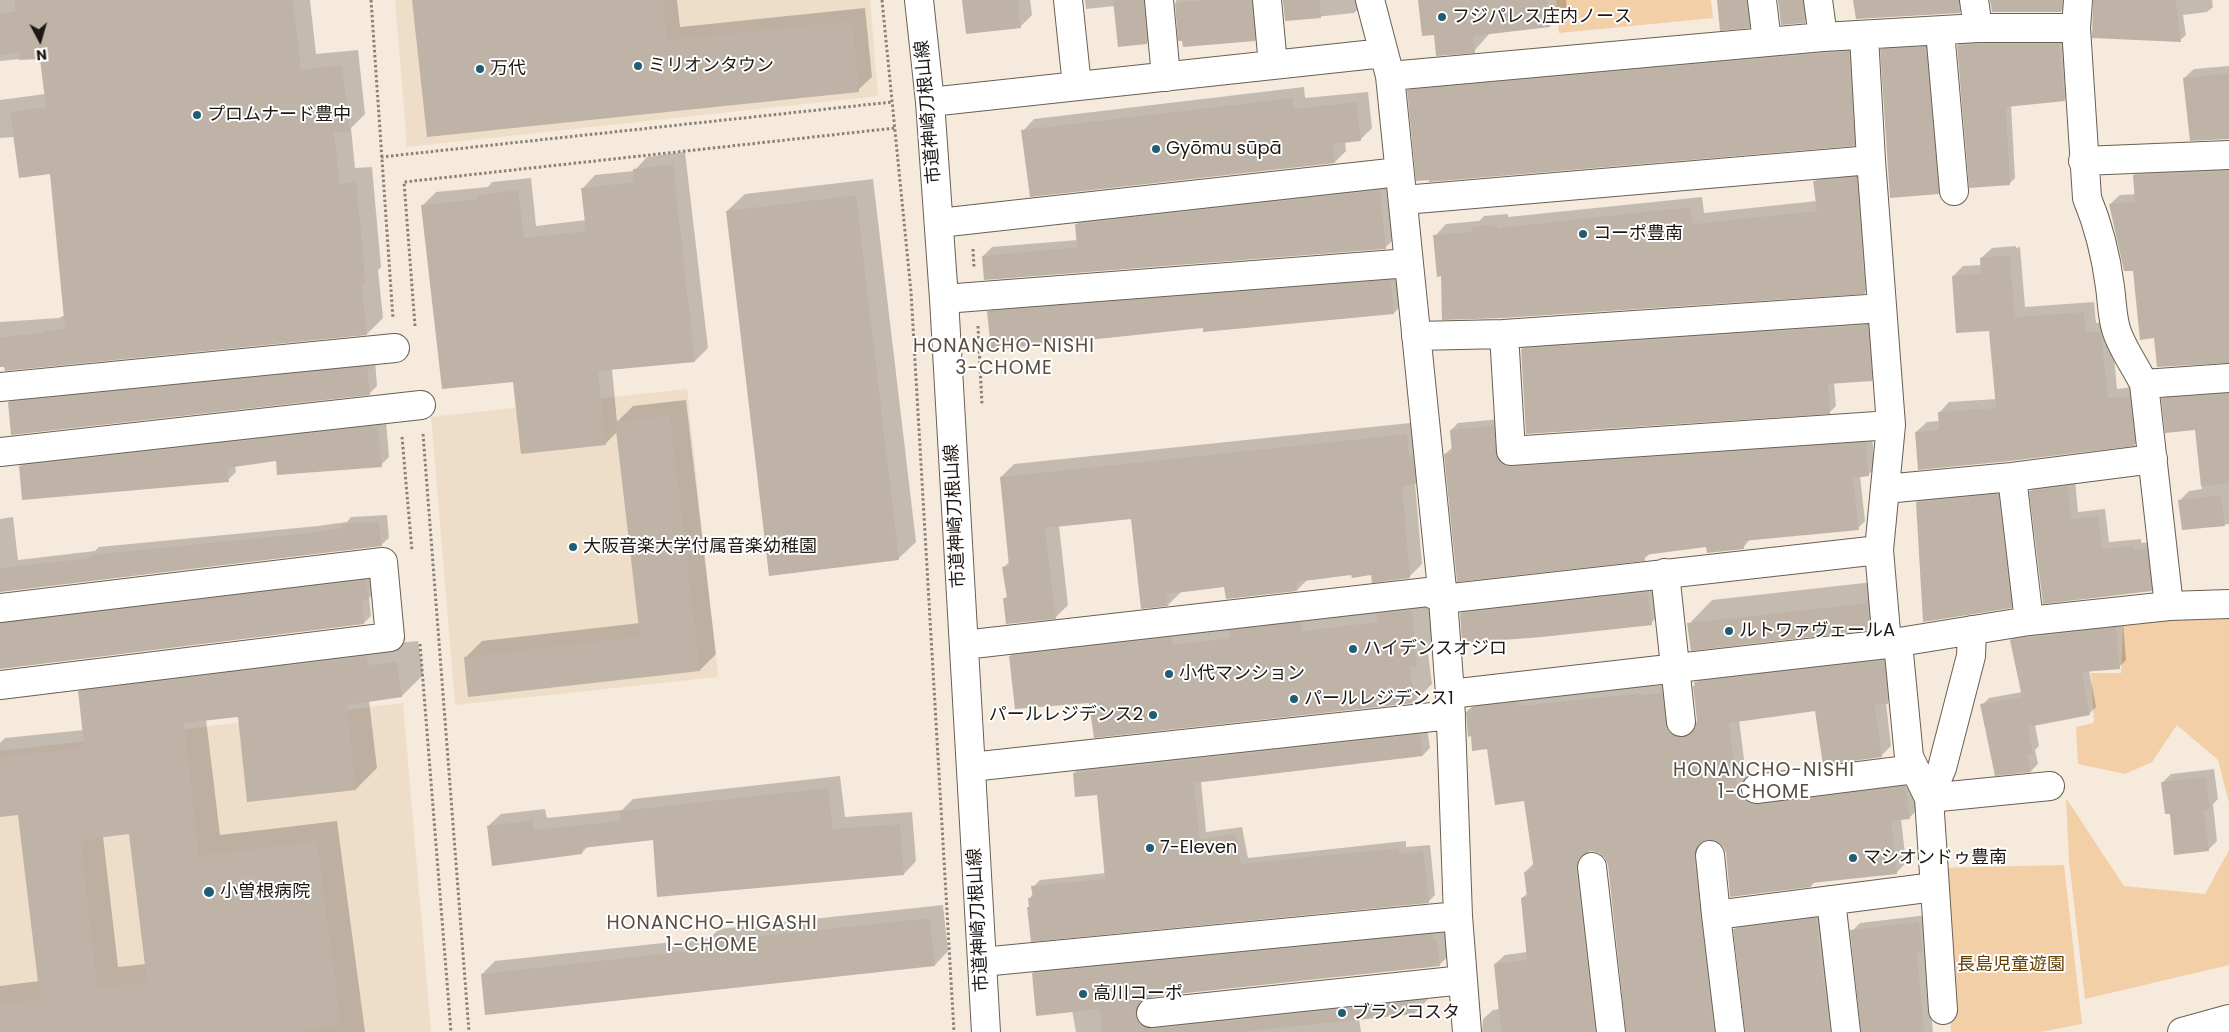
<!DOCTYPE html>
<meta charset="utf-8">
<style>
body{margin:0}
#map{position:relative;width:2229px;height:1032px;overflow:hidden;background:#f6eadc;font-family:Poppins,sans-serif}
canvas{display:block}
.north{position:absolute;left:15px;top:15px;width:50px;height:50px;-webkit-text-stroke:4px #fff;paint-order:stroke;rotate:174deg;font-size:14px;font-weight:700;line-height:20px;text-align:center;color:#1d1814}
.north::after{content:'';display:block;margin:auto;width:18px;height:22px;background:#1d1814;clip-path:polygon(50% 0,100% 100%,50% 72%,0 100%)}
</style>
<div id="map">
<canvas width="2229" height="1032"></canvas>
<div class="north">N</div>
</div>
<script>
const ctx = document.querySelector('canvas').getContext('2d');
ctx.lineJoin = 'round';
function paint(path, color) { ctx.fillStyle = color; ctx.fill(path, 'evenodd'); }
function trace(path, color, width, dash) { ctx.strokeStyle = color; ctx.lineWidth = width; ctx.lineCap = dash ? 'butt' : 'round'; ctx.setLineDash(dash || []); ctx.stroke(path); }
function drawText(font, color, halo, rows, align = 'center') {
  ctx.font = font + ' Poppins,"Noto Sans JP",sans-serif'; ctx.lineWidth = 4; ctx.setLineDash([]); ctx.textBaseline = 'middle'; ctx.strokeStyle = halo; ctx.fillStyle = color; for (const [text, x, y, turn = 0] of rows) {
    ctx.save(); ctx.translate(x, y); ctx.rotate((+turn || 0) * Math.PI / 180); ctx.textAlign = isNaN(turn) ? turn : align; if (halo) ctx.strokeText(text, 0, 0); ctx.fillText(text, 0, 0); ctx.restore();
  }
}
const built = new Path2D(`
 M395,0H870L878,96L407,147Z
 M687,389L718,677L455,705L431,417Z
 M403,703L431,1032H0V751Z`);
const green = new Path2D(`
 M1556,0H1711L1713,18L1559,33Z
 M2229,618V803L2218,760L2177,725L2152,762L2125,774L2078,764L2076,727L2094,723L2091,673H2121L2123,623Z
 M2066,798L2124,886L2205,894L2229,850V965L2085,999L2069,860Z
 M2064,865L2082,1024L2040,1032H1951L1941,868Z`);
const shadow = new Path2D(`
 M0,0H310L316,54L358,50L365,114L351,128L355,168L372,167L381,267L378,270L383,318L367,334L6,369L5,366H0V322L59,318L65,315L51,173L14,137L0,138V100L45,94L41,57L0,61Z
 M413,0H677L680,27L865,8L872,77L858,90Z
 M964,0H1030L1032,15L1020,27Z
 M1085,0H1156L1159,31L1147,43L1115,6L1086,9Z
 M1176,0H1264L1266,28L1255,40H1180Z
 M1283,0H1366V2L1354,13L1286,20Z
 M1419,0H1566L1567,9L1550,26L1491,32L1474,51L1435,33Z
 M1718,0H1753L1755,21L1749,27Z
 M1778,0H1809L1810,16L1805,22L1782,24Z
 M1855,0H1965V7L1960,12Z
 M1990,0H2068L2067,5L2061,11H1993Z
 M2093,0H2212L2213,7L2207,12L2183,15L2186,35L2180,40Z
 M2064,39L2070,94L2064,99L2011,105L2015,178L2009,184L1958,45L1964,40Z
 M1931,42L1944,187L1938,193L1882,50L1887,44Z
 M1853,47L1858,140L1854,145L1408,91L1413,86Z
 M2229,66V138L2184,78L2194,69Z
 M1304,87L1305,98L1368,92L1372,128L1360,140L1345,141L1346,151L1335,162L1023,131L1034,119Z
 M685,152L708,348L695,361L612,369L617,422L633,406L686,400L716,654L700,670L469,696L465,658L482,641L640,623L618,431L605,444L514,380L423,205L436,192L488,187L492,182L531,178L536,226L586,220L583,188L595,175L634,171L647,157Z
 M2229,162V361L2155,337L2134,269L2110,204L2120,195L2136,194L2134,175L2144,166Z
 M1868,166L1876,280L1865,292L1442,275L1435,236L1446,224L1479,221L1484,216L1508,214V217L1702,197L1704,213L1817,201L1815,181L1826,170Z
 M873,179L916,542L898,559L727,211L745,194Z
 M1389,181L1394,239L1385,248L983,256L992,247L1078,240L1077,224L1086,215Z
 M2016,246V248L2020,247L2025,307L2094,302L2096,323L2111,322L2117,389L2140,386L2145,434L2135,444L1916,432L1927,422L1939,421V413L1949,402L1996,399L1990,329L1953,276L1963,266L1982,265L1981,258L1992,248Z
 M1398,273L1402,305L1394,313L1204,327L989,312L997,304Z
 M1874,319L1878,374L1871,380L1834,383L1836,406L1830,412L1522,349L1528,342Z
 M375,359L377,386L369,394L9,402L17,395Z
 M2229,386V524L2183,529L2180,500L2189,491L2202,489L2196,429L2163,399L2172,390Z
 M1500,419L1504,452L1872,436L1875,468L1868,475L1860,476L1865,521L1858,528L1750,539L1743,548L1708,546L1651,553L1644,559L1445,454L1453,447L1451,430L1458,423Z
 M386,420L389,457L381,465L277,460L235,465L236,472L228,480L20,466L28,458Z
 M1420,422L1428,470L1415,483L1422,564L1409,577L1352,574L1308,579L1297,590L1225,586L1181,592L1168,605L1132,518L1059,526L1068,605L1055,618L1004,599L1008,596L1004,567L1010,561L1001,477L1014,464Z
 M2075,479L2078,512L2105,509L2109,542L2141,539V543L2154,542L2158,583L2151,590L2031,491L2038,484Z
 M2006,486L2020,598L2011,607L1917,502L1926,494Z
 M387,515L389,538L381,545L0,591V519L13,517L18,560L95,551L99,547L318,526L347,522L351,517Z
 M373,573L376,591L369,598L371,616L364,623L0,668V614Z
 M1891,580L1893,605L1870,629L1689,624L1712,600Z
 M1655,585L1658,616L1651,623L1461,613L1468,606Z
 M1430,593L1434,647L1428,653L1432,684L1414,702L1090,701L1010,656L1028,638Z
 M2123,621L2126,660L2119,667L2089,670L2096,707L2089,714L2035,725L2039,746L2035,750L2038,764L2031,771L1982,705L1989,698L2022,692L2011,640L2018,633Z
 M418,641L423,675L402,696L369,701L377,768L356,789L239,716L206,719L220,835L337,821L365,1032H0V986L39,981L19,813L0,815V743L5,738L84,730L80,692L101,670ZM130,833L146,964L118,967L103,836Z
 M1893,651L1897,693L1886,703L1891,746L1881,756L1816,710L1739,720L1748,790L1915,777L1919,808L1909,818L1901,819L1906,863L1896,873L1815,882L1811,886L1727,853L1724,846L1717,840H1705L1704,846L1727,1032H1628L1609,865L1606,857L1599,852L1590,850L1587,851L1586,858L1609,1032H1482L1483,1019L1493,1010L1500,1009L1495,964L1505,955L1527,952L1522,898L1528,893L1525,872L1534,863L1525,800L1489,748L1468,712L1478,702L1650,684L1651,686L1672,684L1684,727L1694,728L1697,727L1698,720L1694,686L1706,672Z
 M1427,728L1430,748L1423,755L1201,781L1206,832L1242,827L1248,858L1406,841V847L1430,845L1435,895L1428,902L1030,906L1029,899L1033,894V887L1040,880L1106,873L1098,793L1074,773L1081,766Z
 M2214,769L2218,799L2213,804L2217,841L2208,850L2171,812L2162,783L2171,774Z
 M840,776L845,817L912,812L916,861L904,874L654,839L588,846L582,853L488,826L501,814L545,809L547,818L622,810L633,799Z
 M943,905L948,951L935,965L482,974L495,961L710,938L719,929Z
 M1824,910L1841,1032H1746L1735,929L1743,921Z
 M1927,915L1925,948L1933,1032H1863L1852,931L1860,923Z
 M1448,919L1455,950L1439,965L1151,996L1154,1007L1429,986L1430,997L1415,1013L1359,1019L1361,1032H1076L1072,1010L1033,973L1049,958Z`);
const building = new Path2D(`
 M15,0H293L301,70L342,65L350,131L334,133L340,184L356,182L363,249L365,284H362L367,335L5,371L4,367H0V337L45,333L44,331L65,329L50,174L19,178L10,112L46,107L40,59L19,60V53L0,55V13L15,12Z
 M412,0H663L667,40L852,21L859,92L427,137Z
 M962,0H1018L1021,28L966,34Z
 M1113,0H1144L1147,44L1118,47Z
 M1204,0H1252L1255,41L1183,47L1182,41H1178L1175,3Z
 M1283,0H1320L1321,18L1285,21Z
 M1418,0H1547L1550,27L1473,36L1475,53L1436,56L1434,35L1422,36Z
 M1717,0H1747L1750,28L1720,31Z
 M1778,0H1803L1805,23L1781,25Z
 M1853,0H1959L1960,13L1856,19Z
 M1990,0H2062L2061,12H1992Z
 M2093,0H2176L2181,42L2092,38Z
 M1978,44H2059L2065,101L2006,107L2010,185L1969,188L1957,45Z
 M1926,47L1939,194L1890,198L1880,49Z
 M1849,51L1855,146L1429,182V180L1416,181L1407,90Z
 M2229,73V139L2190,141L2183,78Z
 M1293,98L1294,109L1357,102L1361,141L1333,144L1335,163L1030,197L1021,130Z
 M673,164L695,362L598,371L606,445L521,454L513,382L442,389L421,205L478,199V195L518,190L524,238L586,231L581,188L634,182L633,169Z
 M2229,171V363L2157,367L2154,338L2140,340L2133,271H2124L2109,204L2135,202L2133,175Z
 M1857,177L1865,294L1503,318L1442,320L1441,276L1437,277L1433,235L1472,232L1471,227L1497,224V228L1691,207L1693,224L1817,211L1813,181Z
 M1380,190L1386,249L984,280L982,256L1077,247L1075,224Z
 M856,195L899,560L769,576L726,211Z
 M2006,255L2007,257H2010L2015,317L2084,312L2086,332H2101L2108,398L2130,396L2135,446L2010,461L1918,470L1915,432L1939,430L1938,412L1996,408L1989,331L1956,333L1952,276L1981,273L1980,258Z
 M1391,280L1394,314L1203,332V328L991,350L987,311Z
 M1868,325L1872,381L1828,384L1830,414L1526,434L1521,349Z
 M367,366L370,395L11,435L8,402Z
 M2229,394V483L2201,486L2195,430L2165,433L2161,398Z
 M670,416L700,671L468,697L464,657L640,637L615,421Z
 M373,426V428L378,427L382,467L277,475L276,461L227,468L229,482L22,500L19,466Z
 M1494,426L1498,459L1504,465L1512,467L1866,442L1869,476L1853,478L1859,530L1743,541L1744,549L1707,553L1706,547L1644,555L1645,561L1457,582L1444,454L1452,453L1450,430Z
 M1407,434L1409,457H1413L1416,484L1402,486L1410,578L1372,583L1371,575L1352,578L1351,575L1296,582L1297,591L1226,599L1224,587L1167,594L1168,606L1141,609L1131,519L1045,528L1056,619L1006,624L1003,598H1007L1002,567L1009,566L1000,477Z
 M2068,486L2071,519L2098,516L2102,549L2134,546V550L2147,548L2152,591L2043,604L2029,491Z
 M1998,494L2012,608L1923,622L1916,502Z
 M2221,495L2225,526L2182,530L2178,500Z
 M379,522L382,546L0,592V568L91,558L90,555L309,533L342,528V524Z
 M366,580L369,600L362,601L364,624L0,669V623Z
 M1648,592L1652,625L1542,637L1462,643L1460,613Z
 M1868,603L1870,630L1691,651L1687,623Z
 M1412,610L1417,666H1410L1415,703L1094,738L1089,703L1015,709L1009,656L1172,637L1173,645L1230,638L1229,630L1301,622L1302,631L1377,622L1376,614Z
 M2116,627L2120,669L2082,672L2090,715L2028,727L2033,754L2028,755L2031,772L1995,776L1980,704L2022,697L2010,640Z
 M367,656L368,665L397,661L402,697L347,705L356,790L247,802L238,717L184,723L199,856L317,841L341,1026L292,1032H0V1004L40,999L18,815L0,817V757L79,748V745L84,744L78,691ZM129,834L147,982L97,988L81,840Z
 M1884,660L1888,704L1875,705L1882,757L1823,765L1815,711L1729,723L1739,799L1744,798L1750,804H1758L1905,786L1910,819L1891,821L1897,874L1811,883V887L1730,897L1726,853L1723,846L1716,841L1709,839L1701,842L1696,848L1694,857L1714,1032H1626L1608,865L1605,858L1599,853L1591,851L1583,854L1578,860L1576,869L1595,1032H1501L1494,964L1527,960L1521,898L1527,897L1524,872L1534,870L1524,801L1495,805L1487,749L1472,751L1471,736L1468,737L1466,712L1472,707L1518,702L1519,706L1641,693V695L1662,693L1668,731L1674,736L1683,737L1691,734L1695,728L1697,720L1693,686H1695L1694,682Z
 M1420,734L1423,756L1194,783L1200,839L1236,834L1241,864L1399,848L1400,854L1423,851L1429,903L1031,942L1027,907H1029L1028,898H1033L1031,886L1105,879L1097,795L1075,797L1073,773Z
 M2206,777L2210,809L2204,810L2209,851L2174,855L2170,814H2165L2161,782Z
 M828,788L833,829L900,824L904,875L657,897L653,840L582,848V854L492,866L487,826L533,820L534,830L620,821L619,811Z
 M930,918L935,966L485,1015L481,974L705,949L704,942Z
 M1816,918L1830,1032H1745L1733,929Z
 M1919,922L1923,953H1917L1924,1032H1861L1850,930Z
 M1433,934V940L1437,939L1440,966L1149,997L1141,1001L1137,1006L1135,1014L1139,1023L1145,1027L1153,1029L1414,1001L1415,1014L1240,1032H1102L1100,1009L1036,1016L1032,973Z`);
const path = new Path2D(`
 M371,0L393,319
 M882,0L911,292L954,1032
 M381,157L892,102
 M973,249L974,268
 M415,326L404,182L895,128
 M978,326L982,405
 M423,434L469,1032
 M402,437L412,551
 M420,644L451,1032`);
const minor = new Path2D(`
 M919,0L930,102L944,299L986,1032
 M1068,0L1077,86
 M1159,0L1166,77
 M1267,0L1273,65
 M1370,0L1390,76L1443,599L1450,694L1458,916L1467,1032
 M1762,0L1767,42
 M1818,0L1823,37
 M1974,0L1978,28
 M2078,0L2076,28L2087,198C2099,227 2106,256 2110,287C2112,301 2112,316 2116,329C2121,347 2136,367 2144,384L2169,606L2229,604
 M1940,31L1954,191
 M1864,36L1871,160L1891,425L1879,550L1887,644
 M1390,76L1823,37L1978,28H2076
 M930,102L1384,53
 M2083,161L2229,155
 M1404,200L1871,160
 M939,223L1399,172
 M944,299L1409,263
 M1882,308L1504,334L1511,451L1891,425
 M1416,336L1504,334
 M2144,384L2229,378
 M0,387L395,348
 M0,452L421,405
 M2012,477L2029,621
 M1885,489L2012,477L2153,459
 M1665,573L1681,722
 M0,608L383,562L390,637L0,685
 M1898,643L1909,757L1929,798L1942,768L1971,656L1972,630
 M964,645L1428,592L1443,599L1879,550
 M1450,694L1887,644L2029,621L2169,606
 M971,767L1451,715
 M1756,789L1915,769
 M1710,855L1716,915
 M1592,867L1611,1032
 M1831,900L1846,1032
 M982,962L1458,916
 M1943,1010L1929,798L2050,786
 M1151,1013L1463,980
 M1730,1032L1716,915L1934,887
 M2182,1032L2229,1019`);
const markers = [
 [1442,17,5,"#205d75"],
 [638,66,5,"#205d75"],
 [480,69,5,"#205d75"],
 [197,115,5,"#205d75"],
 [1156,149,5,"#205d75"],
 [1583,234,5,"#205d75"],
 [573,547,5,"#205d75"],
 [1729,631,5,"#205d75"],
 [1353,649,5,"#205d75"],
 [1169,674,5,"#205d75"],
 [1294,699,5,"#205d75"],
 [1153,715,5,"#205d75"],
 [1150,848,5,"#205d75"],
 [1853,858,5,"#205d75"],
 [209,892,6,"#205d75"],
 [1083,994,5,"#205d75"],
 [1342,1013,5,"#205d75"]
];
const poiNames = [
 ["フジパレス庄内ノース",1452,17],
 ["ミリオンタウン",648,66],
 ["万代",490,69],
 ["プロムナード豊中",207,115],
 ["Gyōmu sūpā",1166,149],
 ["コーポ豊南",1593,234],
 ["大阪音楽大学付属音楽幼稚園",583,547],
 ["ルトワァヴェールA",1739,631],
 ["ハイデンスオジロ",1363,649],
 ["小代マンション",1179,674],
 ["パールレジデンス1",1304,699],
 ["パールレジデンス2",1143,715,"right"],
 ["7-Eleven",1160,848],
 ["マシオンドゥ豊南",1863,858],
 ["小曽根病院",220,892],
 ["高川コーポ",1093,994],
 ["ブランコスタ",1352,1013]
];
const streetNames = [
 ["市道神崎刀根山線",929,112,-95],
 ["市道神崎刀根山線",956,516,-93],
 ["市道神崎刀根山線",979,920,-93]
];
const parkNames = [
 ["長島児童遊園",2011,965]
];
const neighbourhoodNames = [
 ["HONANCHO-NISHI",1004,347],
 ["3-CHOME",1004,369],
 ["HONANCHO-NISHI",1764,771],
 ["1-CHOME",1764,793],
 ["HONANCHO-HIGASHI",712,924],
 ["1-CHOME",712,946]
];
paint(built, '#eeddc9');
paint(green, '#f2cfa6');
paint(shadow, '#0003');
paint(building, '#beb3a6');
trace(minor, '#695f54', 30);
trace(path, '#898178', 3, [2.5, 2.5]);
trace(minor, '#fff', 28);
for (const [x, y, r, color] of markers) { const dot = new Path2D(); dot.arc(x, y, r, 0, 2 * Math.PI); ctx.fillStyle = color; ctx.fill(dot); trace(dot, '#fff', 2); }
drawText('18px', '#1d1814', '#fff', poiNames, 'left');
drawText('18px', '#1d1814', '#fff', streetNames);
drawText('18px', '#643f04', '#fff', parkNames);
ctx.letterSpacing = '1px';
drawText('19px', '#584e43', '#fff', neighbourhoodNames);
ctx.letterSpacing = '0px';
</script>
